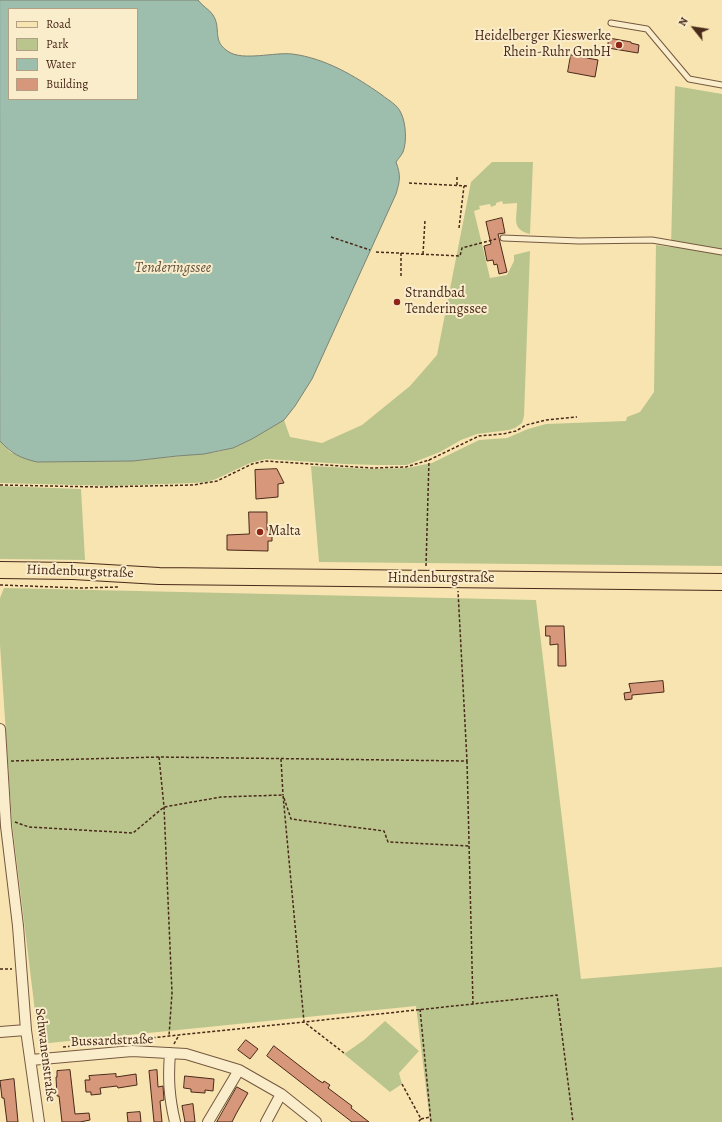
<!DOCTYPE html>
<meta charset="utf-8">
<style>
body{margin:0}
#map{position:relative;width:722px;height:1122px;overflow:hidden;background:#f8e4b1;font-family:Alegreya,serif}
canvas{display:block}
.legend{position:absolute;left:8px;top:8px;width:130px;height:92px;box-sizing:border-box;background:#faedcc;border:1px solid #b39f84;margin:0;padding:5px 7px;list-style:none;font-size:12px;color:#492919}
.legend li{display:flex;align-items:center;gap:8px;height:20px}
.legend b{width:20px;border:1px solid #b39f84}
.north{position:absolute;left:674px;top:8px;width:40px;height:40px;-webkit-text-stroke:3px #faedcc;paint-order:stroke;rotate:300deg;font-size:11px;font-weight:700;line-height:16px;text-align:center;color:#492919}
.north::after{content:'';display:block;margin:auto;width:14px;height:18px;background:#492919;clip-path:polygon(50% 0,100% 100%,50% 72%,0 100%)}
</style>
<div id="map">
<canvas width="722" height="1122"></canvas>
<ul class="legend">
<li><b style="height:5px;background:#f8e4b1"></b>Road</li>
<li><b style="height:11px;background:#bac58e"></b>Park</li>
<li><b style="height:11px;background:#9dbead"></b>Water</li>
<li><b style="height:11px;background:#d7977a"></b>Building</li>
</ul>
<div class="north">N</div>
</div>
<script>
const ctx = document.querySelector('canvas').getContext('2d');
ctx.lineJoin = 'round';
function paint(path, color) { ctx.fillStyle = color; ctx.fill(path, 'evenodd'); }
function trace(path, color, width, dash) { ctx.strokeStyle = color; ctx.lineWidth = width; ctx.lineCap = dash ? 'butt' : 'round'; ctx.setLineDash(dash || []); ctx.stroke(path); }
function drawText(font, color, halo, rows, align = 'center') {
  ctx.font = font + ' Alegreya,serif'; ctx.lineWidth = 4; ctx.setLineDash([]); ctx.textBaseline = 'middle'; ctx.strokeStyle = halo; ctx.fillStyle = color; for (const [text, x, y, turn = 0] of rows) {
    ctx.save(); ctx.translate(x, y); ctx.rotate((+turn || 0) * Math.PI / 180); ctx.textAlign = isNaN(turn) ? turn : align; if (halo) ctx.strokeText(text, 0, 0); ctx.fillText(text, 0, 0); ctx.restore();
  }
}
const green = new Path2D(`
 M675,86L722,94V566L319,562L311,466L371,469L407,468L432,463L479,440L507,438L528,429L546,424L626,421L627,417L640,412L654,392L656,245L671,247Z
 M492,162H533L530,234C511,229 517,219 517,203L503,204L502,201L496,203V205L491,207L490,204L479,206L480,209L474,211L490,278L507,275L514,261V255L530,251L524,416L522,423L515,428L509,430L477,434L461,440L440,452L407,465H376L344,464L266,459L250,463L216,479L207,482L193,483L112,486L0,483V441L10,452L37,462L133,461L217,452L233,448L252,439L284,420L290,437L322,443L362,425L410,386L437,355L471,182Z
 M0,486L81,489L85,560L0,559Z
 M4,588L536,600L581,979L722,967V1122H430L416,1006L39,1044L12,823L0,645V598Z
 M385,1021L419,1051L399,1073L402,1084L390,1092L344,1054L364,1040Z`);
const water = new Path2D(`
 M0,0H198C202,6 209,9 213,15C222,29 211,41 229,52C243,61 275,52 292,54C325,58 355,76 382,95C389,101 397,104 401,113C406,123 407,142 403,152C401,156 398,159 396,162C401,175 400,181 396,194L312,379L295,406L284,420L252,439L233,448L204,454L177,456L133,461L37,462C20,458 12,454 0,441ZM9,9H137V99H9Z`);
const building = new Path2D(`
 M609,38L631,42V43L639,45L638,53L608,48Z
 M571,55L598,60L595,77L568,72Z
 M502,218L505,233L498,234L507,272L499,274L497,264L494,265L493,260L487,261L484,246L491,244L486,222Z
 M277,469L284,483L278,484V497L256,499L255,470Z
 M249,512H267V530H272V541H268V551L227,550V535L249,534Z
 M546,626H564L566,666H558V644L550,645V636H546Z
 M663,681L664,692L632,695V699L625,700L624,693L631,692L629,684Z
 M246,1040L258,1049L250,1059L238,1050Z
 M274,1046L318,1080L323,1083L324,1081L330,1085L328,1088L352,1106L351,1108L369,1122H352L267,1056Z
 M70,1070L75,1114L89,1113L90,1120L80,1122H62L59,1096H57L56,1077H57V1071Z
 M157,1070L158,1087L163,1086L164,1100L160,1101L162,1122H154L149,1071Z
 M116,1074V1077L136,1074L137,1085L118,1088L117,1086L100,1088L101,1094L91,1095V1092H86L85,1080H90L89,1076Z
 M185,1076L214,1079L213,1091L205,1090V1093L191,1092V1089L184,1088Z
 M14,1079L18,1122H7L4,1098H2L0,1081Z
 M237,1087L248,1093L236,1114L232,1122H217Z
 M193,1104L195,1122H185L182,1106Z
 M140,1112L141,1122H128L127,1113Z`);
const path = new Path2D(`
 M409,183L467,186
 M457,185V177
 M459,228L464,186
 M331,237L370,250
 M376,252L460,256L462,248L496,239
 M423,254L425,220
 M401,276V253
 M0,485L101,487L193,485L217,481L252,464L265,461L371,468L406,467L429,460L479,436L503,434L516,431L526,425L546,420L577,417
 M426,566L429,460
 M0,585L81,588L118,587
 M159,757L164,807L172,993L169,1036
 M281,759L283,795
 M11,761L159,757L467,761L458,591
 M467,761L473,1005
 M284,798L291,819L384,831L388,842L469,846
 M15,822L29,827L133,833L164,807L221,797L283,795L304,1022L557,995L573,1122
 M0,969H12
 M420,1009L431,1122
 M174,1044L179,1035
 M63,1047L304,1022L344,1053
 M402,1084L421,1119L418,1122
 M421,1119L430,1117`);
const service = new Path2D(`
 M611,23L647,29L689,79L722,85
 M503,238L579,241L652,240L722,252`);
const minor = new Path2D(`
 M0,729L6,826L18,926L26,1030L39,1122
 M0,1032L26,1030
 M170,1053C168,1078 169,1097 175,1122
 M31,1060L132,1051L186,1054L239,1070L281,1094L316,1122
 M208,1122L239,1070
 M266,1122L281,1094`);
const primary = new Path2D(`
 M0,570L73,571L159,576L722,582`);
const markers = [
 [619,45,4,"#8f2418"],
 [397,302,4,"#8f2418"],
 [260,532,4,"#8f2418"]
];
const poiNames = [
 ["Heidelberger Kieswerke",611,37,"right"],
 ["Rhein-Ruhr GmbH",611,53,"right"],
 ["Strandbad",405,294],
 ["Tenderingssee",405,310],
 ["Malta",268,532]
];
const streetNames = [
 ["Hindenburgstraße",80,572,2],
 ["Hindenburgstraße",441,579],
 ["Bussardstraße",112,1041,-2],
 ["Schwanenstraße",45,1055,83]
];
const waterNames = [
 ["Tenderingssee",173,268]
];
paint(green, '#bac58e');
paint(water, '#9dbead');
trace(water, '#7b8272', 1);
paint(building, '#d7977a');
trace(building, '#492919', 1);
trace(service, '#75583f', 7);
trace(minor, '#75583f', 12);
trace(primary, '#492919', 18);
trace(path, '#492919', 1.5, [3, 2]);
trace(service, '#faedcc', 5);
trace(minor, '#faedcc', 10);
trace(primary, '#f8e4b1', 16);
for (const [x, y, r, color] of markers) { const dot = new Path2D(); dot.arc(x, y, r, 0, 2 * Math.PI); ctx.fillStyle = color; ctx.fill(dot); trace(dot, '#faedcc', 1.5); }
drawText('14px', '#492919', '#faedcc', poiNames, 'left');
drawText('14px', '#492919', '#faedcc', streetNames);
drawText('italic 15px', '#5e4e3e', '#faedcc', waterNames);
</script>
